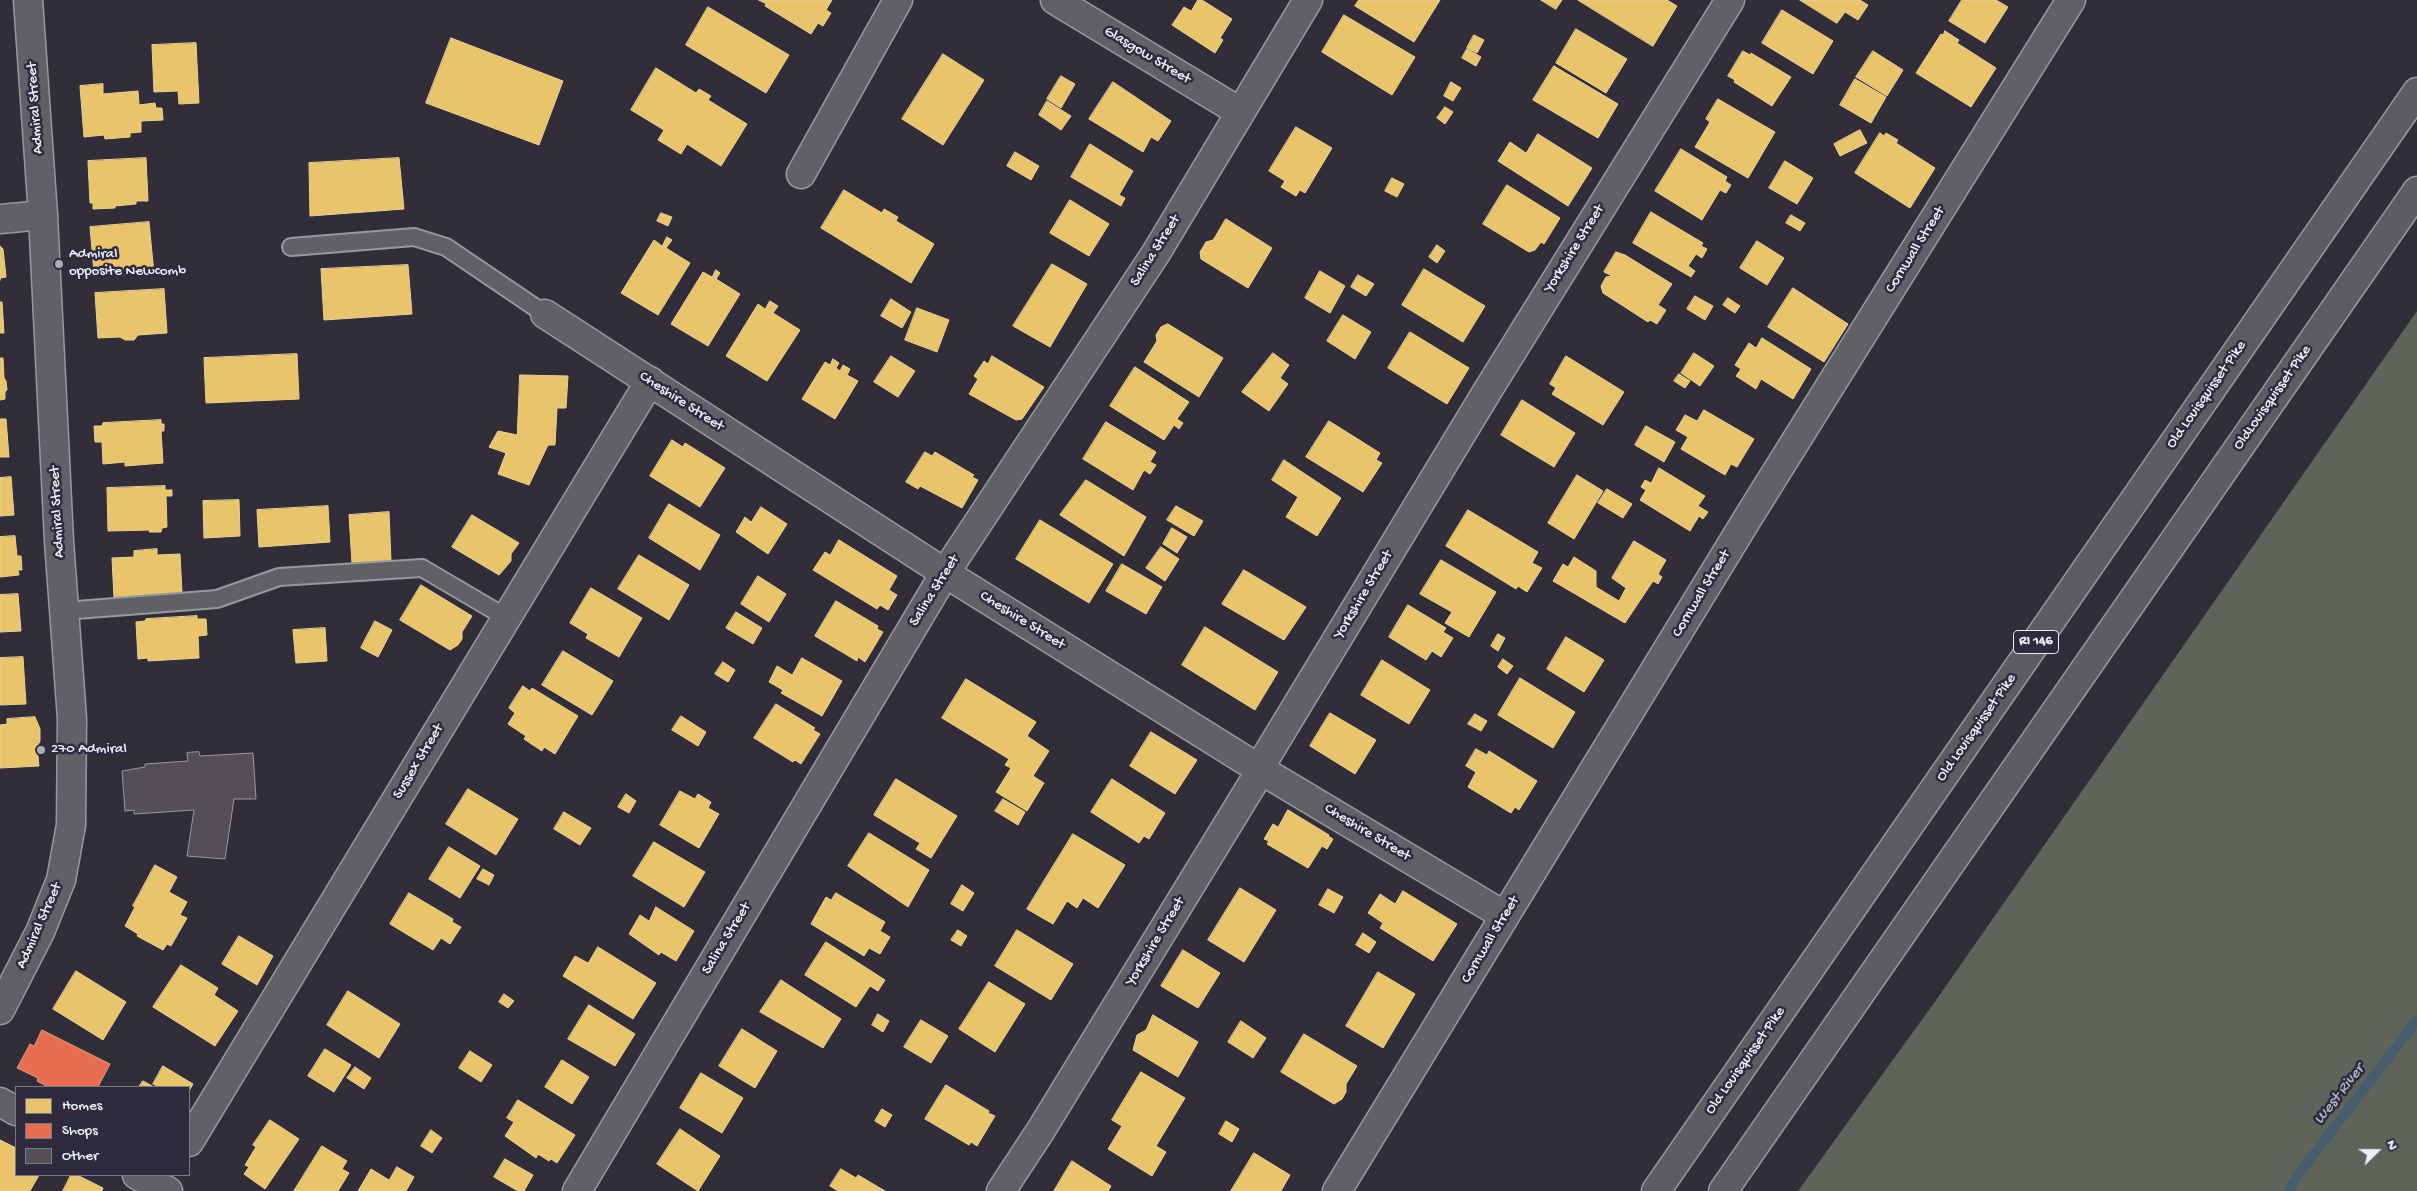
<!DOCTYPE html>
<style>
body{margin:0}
#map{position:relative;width:2417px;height:1191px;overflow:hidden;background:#312e39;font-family:"Gochi Hand",sans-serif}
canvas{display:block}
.legend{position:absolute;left:15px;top:1086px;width:175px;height:90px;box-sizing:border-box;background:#2f2a3d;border:1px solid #797a88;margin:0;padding:6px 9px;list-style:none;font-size:15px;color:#e8f1f8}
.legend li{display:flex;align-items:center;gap:10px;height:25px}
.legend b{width:25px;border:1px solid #797a88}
.north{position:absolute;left:2352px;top:1126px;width:50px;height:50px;-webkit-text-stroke:4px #2f2a3d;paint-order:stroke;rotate:68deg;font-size:14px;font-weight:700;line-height:20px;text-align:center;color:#e8f1f8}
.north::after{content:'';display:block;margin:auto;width:18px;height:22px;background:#e8f1f8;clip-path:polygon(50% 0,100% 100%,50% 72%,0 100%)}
</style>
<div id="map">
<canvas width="2417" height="1191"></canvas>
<ul class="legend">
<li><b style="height:14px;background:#e9c46a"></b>Homes</li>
<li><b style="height:14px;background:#e76f51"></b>Shops</li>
<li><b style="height:14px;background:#544e55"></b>Other</li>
</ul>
<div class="north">N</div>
</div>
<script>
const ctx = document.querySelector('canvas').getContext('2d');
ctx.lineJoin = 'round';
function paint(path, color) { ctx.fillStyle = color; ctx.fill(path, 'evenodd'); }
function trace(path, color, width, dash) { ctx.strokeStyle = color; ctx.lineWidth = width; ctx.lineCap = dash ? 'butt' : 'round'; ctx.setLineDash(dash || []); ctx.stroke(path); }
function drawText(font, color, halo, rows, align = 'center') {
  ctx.font = font + ' "Gochi Hand",sans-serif'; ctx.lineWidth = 5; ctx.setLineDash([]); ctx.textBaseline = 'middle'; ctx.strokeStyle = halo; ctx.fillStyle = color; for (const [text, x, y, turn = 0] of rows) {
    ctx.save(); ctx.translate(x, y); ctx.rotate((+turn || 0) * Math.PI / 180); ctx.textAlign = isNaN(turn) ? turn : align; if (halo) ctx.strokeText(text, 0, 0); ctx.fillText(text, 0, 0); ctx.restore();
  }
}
const green = new Path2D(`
 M2417,311V1191H1798L1934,1003Z`);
const homes = new Path2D(`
 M759,0H832L826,10L831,13L823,26L818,23L811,34L765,6L766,4Z
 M1198,0H1202L1232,19L1220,38L1223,40L1215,53L1172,25L1184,7L1191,11Z
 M1359,0H1440L1414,42L1355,6Z
 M1541,0H1562L1556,9Z
 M1578,0H1667L1677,6L1653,46Z
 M1800,0H1860L1868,5L1858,20L1845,12L1837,23Z
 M1962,0H1996L2008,7L1985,43L1949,21Z
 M708,7L789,55L766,93L686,45Z
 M1782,10L1833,41L1813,74L1762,43Z
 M1344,15L1415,57L1392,95L1322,52Z
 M1576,29L1627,59L1606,93L1556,63Z
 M1945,31L1959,40L1957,43L1996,68L1971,107L1916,73L1941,34L1943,35Z
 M1474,35L1484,40L1477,53L1467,48Z
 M451,38L563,81L539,145L426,103Z
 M196,43L199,103L179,104L178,91L154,92L152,45Z
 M1467,49L1481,57L1476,66L1462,58Z
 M1743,51L1750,55L1751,53L1791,77L1772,106L1734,82L1735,80L1728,76Z
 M1873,51L1903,70L1887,96L1856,77Z
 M943,54L984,80L943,145L902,119Z
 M1554,66L1618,104L1598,138L1533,100Z
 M656,68L696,93L699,89L711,96L708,100L747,124L721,166L687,144L681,154L658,140L664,130L631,110Z
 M1061,76L1075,84L1061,108L1047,99Z
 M1855,79L1886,97L1871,123L1840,105Z
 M1113,82L1171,121L1158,141L1151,137L1143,152L1089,119Z
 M1451,82L1461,88L1453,101L1444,96Z
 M103,84V94L138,91L139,105L155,103L156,108H162L163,120L141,121V132L130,133V137L105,139L104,135L84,137L80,86Z
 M1718,99L1775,132L1748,178L1695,147L1710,122L1706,119Z
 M1047,101L1071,116L1061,130L1039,115Z
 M1445,107L1453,112L1445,124L1437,118Z
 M1296,127L1332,148L1305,193L1300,190L1296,196L1281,187L1285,181L1269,171Z
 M1860,130L1867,143L1840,156L1834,144Z
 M1880,133L1884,136L1886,133L1898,140L1896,143L1935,168L1910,208L1855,173Z
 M1538,134L1592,168L1568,206L1498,161L1510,142L1526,153Z
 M1090,144L1133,171L1119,195L1125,198L1121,206L1071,177Z
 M1681,149L1727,177L1725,181L1731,185L1726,193L1720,190L1702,220L1655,191Z
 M1015,152L1039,166L1031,180L1007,166Z
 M146,158L148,201H136V204L115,206V208L93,209V203H90L88,161Z
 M399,158L404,209L310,216L309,163Z
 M1785,161L1813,178L1797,204L1769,188Z
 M1392,178L1404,184L1397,197L1385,191Z
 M1507,185L1560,218L1544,244L1541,242L1535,250L1529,252L1483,224Z
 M844,190L882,213L884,209L898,217L896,221L934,244L911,283L821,228Z
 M1070,200L1109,224L1089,256L1050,233Z
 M1651,212L1703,243L1701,246L1707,249L1702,258L1696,254L1688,266L1695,271L1691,277L1633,243Z
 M661,213L672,217L668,226L657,221Z
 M1791,215L1805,223L1800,231L1786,223Z
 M1226,219L1272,248L1248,288L1201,259L1200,252L1206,242L1213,240Z
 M149,222L154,274L115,275L114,271L94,272L90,227Z
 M667,237L672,240L666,248L690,263L658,315L621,293L654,240L662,246Z
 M1757,241L1784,258L1767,285L1740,268Z
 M1437,245L1445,251L1437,263L1429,257Z
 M0,246L3,249L6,277L0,278V280Z
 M1616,252L1625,255L1672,284L1658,305L1666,310L1657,324L1650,320L1648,322L1603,293L1601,286L1606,277L1612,276L1604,272Z
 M1052,264L1087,284L1050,347L1013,326Z
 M408,265L412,314L324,320L321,269Z
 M1424,269L1485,306L1463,342L1402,305Z
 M716,270L720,273L716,279L740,294L708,346L671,324L703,272L712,277Z
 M1320,271L1345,286L1330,313L1305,298Z
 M1358,275L1374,284L1366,296L1351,287Z
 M1793,288L1848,324L1824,362L1768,327Z
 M164,289L167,333L138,335L134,340H125L120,337L98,338L95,293Z
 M1695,296L1713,306L1705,320L1687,309Z
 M1728,298L1740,306L1735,313L1723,305Z
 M891,299L911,312L902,328L881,316Z
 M770,301L778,306L773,313L800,330L767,381L726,356L758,304L765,309Z
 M0,302H2L4,333H0Z
 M917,308L949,320L937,352L905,340Z
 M1343,315L1371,332L1355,359L1327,341Z
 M1168,324L1223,358L1199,397L1144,362L1157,341L1156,335L1161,327Z
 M1410,332L1469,368L1447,404L1388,368Z
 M1762,338L1811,369L1793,399L1761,379L1756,389L1736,376L1741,369L1735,365L1749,343L1756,348Z
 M1273,353L1289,365L1280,378L1288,384L1269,411L1242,392Z
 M1694,353L1714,366L1700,386L1681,373Z
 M297,354L299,399L206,403L204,358Z
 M891,356L915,371L898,397L874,382Z
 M992,356L1044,387L1022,419L1016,420L969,394L978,379L974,376L984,361L988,364Z
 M1566,356L1624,392L1603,425L1552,394L1556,388L1550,384Z
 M0,358H3L4,378L6,381L7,390L5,392V399L0,400Z
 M833,359L839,363L836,368L840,371L843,365L850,369L847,375L858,381L835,419L802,399L825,362L830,365Z
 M1135,367L1189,402L1177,419L1183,423L1179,429L1174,425L1164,440L1110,406Z
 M1679,374L1690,381L1685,388L1674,381Z
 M520,375L568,376L566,408H557L555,445H548L529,485L498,474L506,453L489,447L498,431L517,435Z
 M1522,400L1575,433L1554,467L1501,435Z
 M1704,410L1754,439L1737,467L1731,464L1725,475L1681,449L1688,437L1676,430L1685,415L1697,421Z
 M0,419H6L9,457H0Z
 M161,420V424H164V431H161L163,463L125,466V462L103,464L102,442H95L94,426H102L103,423Z
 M1329,421L1380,453L1376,460L1382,463L1363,492L1306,457Z
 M1106,422L1156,452L1150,462L1156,465L1150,474L1144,470L1133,490L1083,459Z
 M1646,426L1675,442L1664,462L1635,445Z
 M672,440L683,447L685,443L725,468L700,507L650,476Z
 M925,452L932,456L935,452L974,475L972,477L978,480L962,508L920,486L918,489L906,482Z
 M1284,460L1341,498L1317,536L1286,517L1298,497L1272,480Z
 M1659,468L1705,496L1698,506L1708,512L1703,519L1699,516L1690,531L1640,500L1646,490L1641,487L1645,480L1651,483Z
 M1577,475L1603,491L1574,539L1548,523Z
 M11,477L14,515L0,516V478Z
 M1086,480L1146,517L1124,556L1060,515Z
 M165,486V490H172V496H166L167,527L162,528L161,532H149L150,530L108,531L107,488Z
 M1607,489L1632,504L1623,518L1598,503Z
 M239,500L240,536L204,538L203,501Z
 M669,504L720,535L700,570L649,538Z
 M328,506L330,542L259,547L257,510Z
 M1176,506L1203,521L1194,536L1167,520Z
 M761,507L787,524L768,554L736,532L745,517L751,522Z
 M1468,510L1538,552L1532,563L1542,568L1527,592L1518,586L1516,589L1446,546Z
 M389,512L391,561L352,563L349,515Z
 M472,515L519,543L511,554V561L499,575L452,547Z
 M1040,520L1113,564L1089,603L1016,559Z
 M1172,528L1187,537L1177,553L1163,544Z
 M15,536L17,556H21L22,570H18L19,575L0,577V537Z
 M839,540L897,576L889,590L897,595L888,610L880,605L877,609L813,570L825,552L830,555Z
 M1634,541L1666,560L1658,574L1662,577L1658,584L1653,581L1625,623L1553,581L1563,564L1568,567L1574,557L1596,571V587L1619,601L1626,588L1612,578Z
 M1161,547L1179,559L1165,581L1146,568Z
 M157,549V555L180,554L182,593L161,594V601L135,603V596L114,598L112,558L134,557V551Z
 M639,555L689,585L669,620L618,589Z
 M1441,560L1496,592L1469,637L1445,623L1452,612L1420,594Z
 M1122,564L1162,587L1146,614L1106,591Z
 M1244,570L1306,607L1284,640L1222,604Z
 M758,576L786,594L769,622L741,604Z
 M421,585L472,616L462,632V639L458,645L450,650L400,620Z
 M591,588L642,618L619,657L586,638L588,634L570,623Z
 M18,594L21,631L0,632V595Z
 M836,601L878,626L877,629L883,632L865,662L858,657L857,661L815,636Z
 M1408,605L1446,628L1443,632L1453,638L1441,657L1432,651L1426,660L1389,637Z
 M736,612L762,628L753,644L726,628Z
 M197,616V619H206L207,635L198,636L199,658L148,661V658L138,659L136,622L145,621L146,619Z
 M375,621L392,630L378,657L361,648Z
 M1205,627L1278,672L1255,710L1182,665Z
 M325,628L327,661L296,663L293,630Z
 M1498,634L1505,638L1498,651L1491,646Z
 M1566,637L1604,660L1584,692L1547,669Z
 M563,651L613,681L592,715L542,685Z
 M23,657L26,704L0,705V658Z
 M802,658L842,681L822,716L781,693L783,690L769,682L777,666L792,675Z
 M1503,659L1513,666L1507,674L1498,667Z
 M1382,660L1430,690L1409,724L1361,695Z
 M723,662L735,670L728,682L715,674Z
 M1520,678L1575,712L1553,748L1498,715Z
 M966,679L1036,722L1027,736L1049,751L1033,776L1044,783L1027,811L996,792L1011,768L1005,765L1009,759L942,718Z
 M523,686L530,691L532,688L578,716L555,754L544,747L542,751L524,739L526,736L508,724L515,713L509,708Z
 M776,704L815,728L813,730L820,734L801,764L795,760L793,762L754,738Z
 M1330,713L1376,740L1355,774L1310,746Z
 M1475,714L1487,721L1481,731L1468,724Z
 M681,716L706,732L698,746L672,730Z
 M35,717L40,729V741L37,747L39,766L0,768V725L7,724V719Z
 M1151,732L1197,760L1175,794L1130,766Z
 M1476,749L1487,755L1489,751L1537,781L1519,810L1515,807L1511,813L1468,787L1476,772L1466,766Z
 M896,779L957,816L931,858L916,849L920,843L874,815Z
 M1112,779L1165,813L1149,839L1144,836L1139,843L1091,812Z
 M468,789L518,819L496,855L446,824Z
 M680,791L695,799L698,794L711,802L708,808L719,814L699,848L660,825Z
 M626,794L636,801L629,813L618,807Z
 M1003,799L1025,812L1018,825L995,811Z
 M1288,810L1329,835L1328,836L1333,839L1327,849L1322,846L1308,868L1267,844L1269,841L1264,839L1273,824L1278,827Z
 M564,812L591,828L580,845L554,829Z
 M869,833L929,870L908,907L848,866Z
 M1073,834L1125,865L1098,908L1083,898L1077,908L1067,901L1053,924L1027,909Z
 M654,842L705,872L684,907L633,876Z
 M449,847L480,866L460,898L429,879Z
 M155,865L177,877L169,892L187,902L180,915L187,918L171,946L167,944L163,950L137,936L138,934L125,926L135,907L133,906Z
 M483,869L494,875L489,885L477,879Z
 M962,885L974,893L963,911L951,904Z
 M1240,888L1276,910L1244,962L1208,940Z
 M1328,889L1343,897L1334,913L1319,905Z
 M1403,891L1457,924L1433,961L1380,928L1383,923L1368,913L1380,894L1395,904Z
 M409,893L453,919L452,922L461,927L450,944L441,938L433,950L390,924Z
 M836,893L885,922L880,931L890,937L880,954L869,948L864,956L811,924L826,897L831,900Z
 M656,907L694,931L676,961L661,952L659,955L629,934L640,915L649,921Z
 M958,930L967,936L961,946L951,940Z
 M1017,930L1073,964L1051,1000L995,966Z
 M1363,933L1376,942L1369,953L1356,945Z
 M239,936L273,956L257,985L222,964Z
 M826,942L885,980L878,991L870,986L856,1007L805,975Z
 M598,947L656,983L633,1019L563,976L575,956L588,963Z
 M1183,950L1220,973L1198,1008L1161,986Z
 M181,965L218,988L214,995L238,1011L215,1046L153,1007Z
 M76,971L126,1002L103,1040L53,1009Z
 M1378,972L1415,994L1383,1048L1346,1026Z
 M781,980L841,1019L823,1048L760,1012Z
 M989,982L1025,1004L995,1052L959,1029Z
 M348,991L400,1024L379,1058L327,1025Z
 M504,994L514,1001L508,1008L499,1002Z
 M589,1005L635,1034L615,1066L568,1039Z
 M878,1014L889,1021L883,1032L872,1025Z
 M1153,1015L1198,1042L1178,1077L1133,1050L1137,1035L1146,1030Z
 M921,1020L948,1036L931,1063L904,1047Z
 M1241,1021L1266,1038L1253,1058L1228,1042Z
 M742,1029L777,1051L755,1088L719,1066Z
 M1304,1034L1357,1066L1346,1084V1092L1342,1099L1334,1104L1281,1072Z
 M325,1049L351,1065L334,1092L308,1076Z
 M470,1051L492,1065L481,1082L459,1068Z
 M562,1060L589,1077L572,1104L545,1087Z
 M163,1066L193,1084L189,1091V1087H159L153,1084Z
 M355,1067L371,1078L364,1089L347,1078Z
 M1141,1072L1185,1098L1156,1146L1166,1152L1152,1176L1108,1149L1122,1126L1112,1120Z
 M701,1073L743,1098L722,1133L680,1108Z
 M143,1081L154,1087H139Z
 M946,1085L989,1111L988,1113L995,1116L977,1146L971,1142L969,1145L925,1119Z
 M518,1100L575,1135L557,1163L551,1159L549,1161L538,1154L536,1158L505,1136L514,1122L507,1118Z
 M882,1109L892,1115L885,1127L875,1121Z
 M270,1120L299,1139L265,1189L244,1174L249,1167L245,1165L256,1147L253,1145Z
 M1226,1121L1239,1129L1232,1142L1219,1134Z
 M680,1129L720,1156L698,1191L657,1164Z
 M431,1130L442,1138L432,1153L421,1146Z
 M0,1140L16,1148V1175H39L30,1191H0Z
 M322,1146L347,1161L342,1169L349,1173L338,1191H294Z
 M1254,1153L1290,1175L1281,1191H1231Z
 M505,1159L533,1175L524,1191H518L494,1177Z
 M1072,1161L1111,1186L1108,1191H1054Z
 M397,1167L414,1177L406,1191H358L371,1169L389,1180Z
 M841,1169L856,1178L858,1175L885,1191H838L830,1186Z
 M71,1175H77L103,1188L102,1191H63Z`);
const shops = new Path2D(`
 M42,1030L110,1064L98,1087H48L37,1081L38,1078L17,1068L30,1044L34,1046Z`);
const stream = new Path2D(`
 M2289,1191L2297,1176L2417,1020`);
const building = new Path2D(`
 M199,752L200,756L253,753L256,799H234L225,859L187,856L194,810L134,814V810L125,811L122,771L145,767V764L188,761L187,753Z`);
const lane = new Path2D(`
 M291,247L414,237L446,247L545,314
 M64,611L217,599L279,577L422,568L507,618`);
const street = new Path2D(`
 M1055,0L1240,112
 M801,174L898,0
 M0,219L43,215
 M545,314L945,573L1261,770L1505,916
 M0,1102L16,1111
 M189,1142L650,381
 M137,1175L168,1191
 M577,1191L945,573L1156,253L1308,0
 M1001,1191L1041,1130L1261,770L1264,760L1488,390L1730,0
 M1337,1191L1749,516L2071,0`);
const secondary = new Path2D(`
 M0,1010L40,932L61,880L71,825L72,719L59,541L43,215L28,0`);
const highway = new Path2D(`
 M1656,1191L2417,92
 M1723,1191L2417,191`);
const markers = [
 [59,264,5,"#a8adb5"],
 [41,750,5,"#a8adb5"]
];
const shields = [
 [2036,642,45]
];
const shieldNames = [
 ["RI 146",2036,642]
];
const streetNames = [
 ["Glasgow Street",1147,56,31],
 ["Admiral Street",36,108,-94],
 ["Yorkshire Street",1575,249,-58],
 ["Cornwall Street",1916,250,-58],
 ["Salina Street",1156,251,-58],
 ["Old Louisquisset Pike",2207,395,-55],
 ["OldLouisquisset Pike",2273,398,-55],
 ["Cheshire Street",681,402,33],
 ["Admiral Street",58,512,-93],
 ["Salina Street",935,591,-58],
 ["Cornwall Street",1702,594,-59],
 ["Yorkshire Street",1364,595,-59],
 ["Cheshire Street",1022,621,32],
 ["Old Louisquisset Pike",1977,728,-55],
 ["Sussex Street",419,762,-59],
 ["Cheshire Street",1367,833,31],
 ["Admiral Street",40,926,-66],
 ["Salina Street",727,939,-59],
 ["Cornwall Street",1491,940,-59],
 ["Yorkshire Street",1156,942,-59],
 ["Old Louisquisset Pike",1746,1061,-55]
];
const poiNames = [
 ["Admiral",69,255],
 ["opposite Newcomb",69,272],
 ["270 Admiral",51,750]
];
const waterNames = [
 ["West River",2340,1095,-52]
];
paint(green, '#5e645a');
paint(homes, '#e9c46a');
trace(homes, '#e9d295', 1);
paint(shops, '#e76f51');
trace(shops, '#e79683', 1);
trace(stream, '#475c6d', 10);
paint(building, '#544e55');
trace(building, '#98999f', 1);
trace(lane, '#98999f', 20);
trace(street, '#98999f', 31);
trace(secondary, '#98999f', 31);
trace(highway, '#98999f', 31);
trace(lane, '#606067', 16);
trace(street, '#606067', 28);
trace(secondary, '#606067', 28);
trace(highway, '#5d5c60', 28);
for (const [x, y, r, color] of markers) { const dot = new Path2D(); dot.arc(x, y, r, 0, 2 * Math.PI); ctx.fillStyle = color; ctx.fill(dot); trace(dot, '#2f2a3d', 2); }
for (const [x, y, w] of shields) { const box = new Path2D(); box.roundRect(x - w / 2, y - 11.5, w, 23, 4); ctx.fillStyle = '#2f2a3d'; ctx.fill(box); trace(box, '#e8f1f8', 1); }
drawText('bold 14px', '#e8f1f8', null, shieldNames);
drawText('15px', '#e8f1f8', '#2f2a3d', streetNames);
drawText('15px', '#e8f1f8', '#2f2a3d', poiNames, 'left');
drawText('italic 16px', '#a8b7c2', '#2f2a3d', waterNames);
</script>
